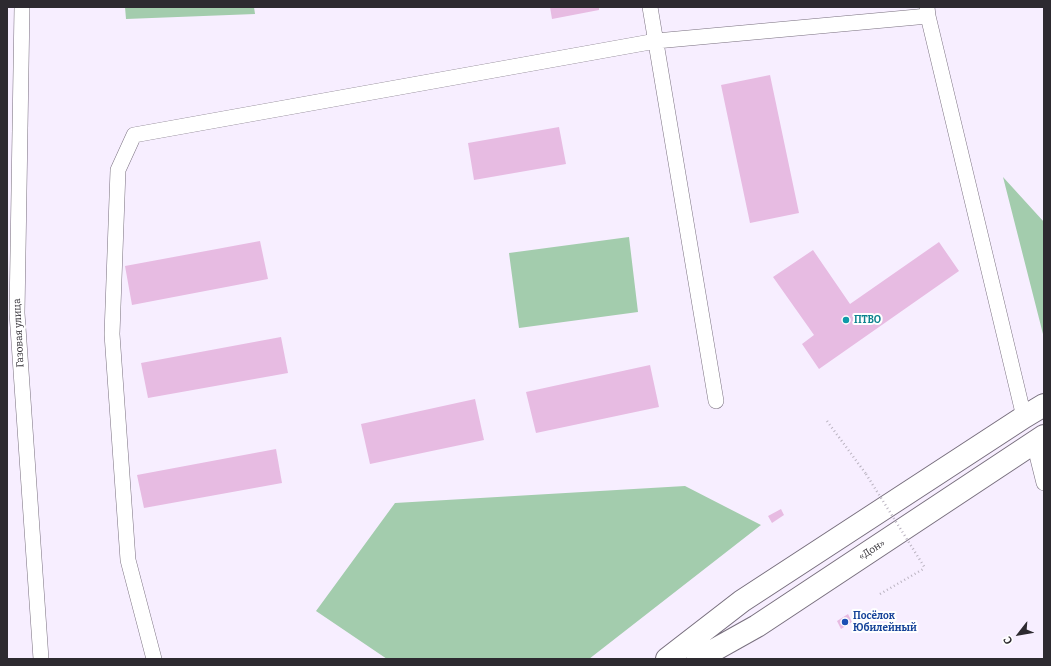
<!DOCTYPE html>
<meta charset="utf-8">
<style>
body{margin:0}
#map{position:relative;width:1051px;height:666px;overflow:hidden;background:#f7eeff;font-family:Bitter,serif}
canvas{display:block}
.frame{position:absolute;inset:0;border:8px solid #2d2a30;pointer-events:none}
.north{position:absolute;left:999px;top:614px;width:40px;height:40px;-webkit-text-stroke:3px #fff;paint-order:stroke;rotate:239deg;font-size:11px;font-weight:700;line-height:16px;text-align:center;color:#2d2a30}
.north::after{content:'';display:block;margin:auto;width:14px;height:18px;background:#2d2a30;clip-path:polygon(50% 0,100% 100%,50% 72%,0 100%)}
</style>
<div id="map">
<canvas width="1051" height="666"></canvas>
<div class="frame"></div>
<div class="north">С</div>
</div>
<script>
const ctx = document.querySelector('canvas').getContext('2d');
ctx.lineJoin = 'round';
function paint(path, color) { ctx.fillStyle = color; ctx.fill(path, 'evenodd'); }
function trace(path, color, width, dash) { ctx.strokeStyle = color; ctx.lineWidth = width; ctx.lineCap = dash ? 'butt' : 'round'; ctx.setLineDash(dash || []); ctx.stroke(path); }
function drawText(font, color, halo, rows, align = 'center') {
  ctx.font = font + ' Bitter,serif'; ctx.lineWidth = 4; ctx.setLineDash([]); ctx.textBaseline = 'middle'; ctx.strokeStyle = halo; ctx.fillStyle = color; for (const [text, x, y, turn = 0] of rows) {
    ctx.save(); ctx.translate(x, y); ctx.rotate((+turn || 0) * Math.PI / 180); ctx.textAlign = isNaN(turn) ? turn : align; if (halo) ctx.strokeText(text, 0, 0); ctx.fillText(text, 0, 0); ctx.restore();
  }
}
const green = new Path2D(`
 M125,7H254L255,14L126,19Z
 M1003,177L1044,222V338Z
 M629,237L638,312L519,328L509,253Z
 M685,486L761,525L589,659H387L316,611L395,503Z`);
const building = new Path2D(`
 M550,7H599V10L552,19Z
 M770,75L799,213L750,223L721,85Z
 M559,127L566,164L474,180L468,143Z
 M260,241L268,279L132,305L125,266Z
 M939,242L959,271L819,369L802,344L814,335L773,277L813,250L850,304Z
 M281,337L288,373L148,398L141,363Z
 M650,365L659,407L536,433L526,392Z
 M475,399L484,440L370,464L361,424Z
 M276,449L282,483L144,508L137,475Z
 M781,509L784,515L772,523L768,516Z
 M848,614L852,622L841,629L837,621Z`);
const path = new Path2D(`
 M827,421L866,474
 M880,594L925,568`);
const street = new Path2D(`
 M22,7L17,313L41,659
 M650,7L716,401
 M927,7L928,16L1024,417
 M1034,443L1044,483
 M154,659L128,560L112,334L118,170L134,135L656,41L928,16`);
const primary = new Path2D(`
 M667,659L742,601L1024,417L1044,405
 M698,659L757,626L1044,436`);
const pathBridge = new Path2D(`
 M866,474L925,568`);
const markers = [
 [846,320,4,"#0f9aa8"],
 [845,622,4,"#1a4fb4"]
];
const cultureNames = [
 ["ПТВО",854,320]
];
const streetNames = [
 ["Газовая улица",19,333,-93],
 ["«Дон»",872,550,-33]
];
const transitNames = [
 ["Посёлок",853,616],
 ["Юбилейный",853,628]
];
paint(green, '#a3ccad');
paint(building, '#e7bbe2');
trace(street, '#786f7e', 16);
trace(primary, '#786f7e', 24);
trace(path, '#bab3c0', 2.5, [1, 3]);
trace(street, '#fff', 15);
trace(primary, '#fff', 22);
trace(pathBridge, '#bab3c0', 2.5, [1, 3]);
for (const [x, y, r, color] of markers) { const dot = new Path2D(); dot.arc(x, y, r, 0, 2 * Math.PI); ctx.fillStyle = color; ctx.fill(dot); trace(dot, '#fff', 1.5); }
drawText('bold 10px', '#0d838f', '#fff', cultureNames, 'left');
drawText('10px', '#2d2a30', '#fff', streetNames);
drawText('bold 10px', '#164399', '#fff', transitNames, 'left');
</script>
